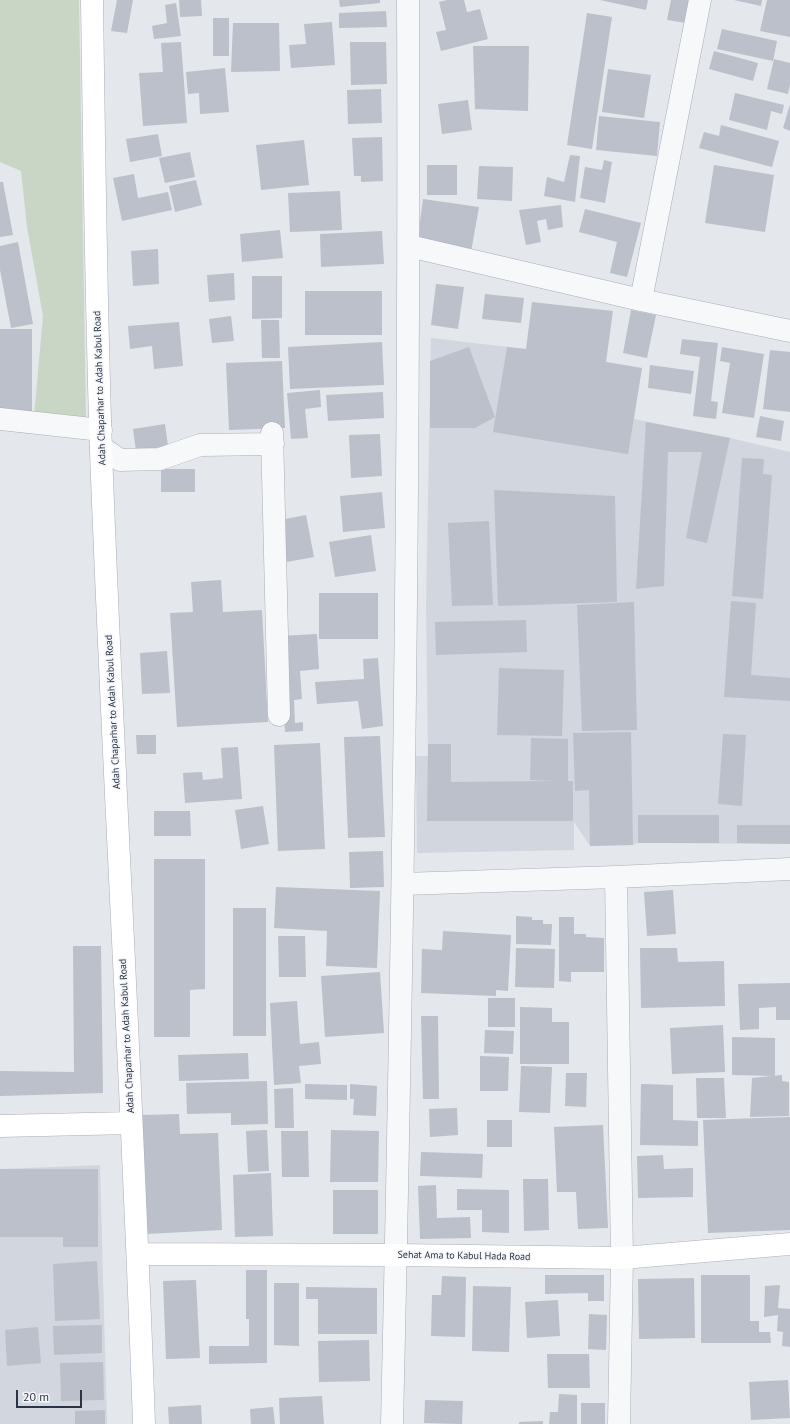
<!DOCTYPE html>
<style>
body{margin:0}
#map{position:relative;width:790px;height:1424px;overflow:hidden;background:#e4e7ec;font-family:"PT Sans",sans-serif}
canvas{display:block}
.scale{position:absolute;left:16px;top:1390px;width:66px;height:18px;box-sizing:border-box;border:2px solid #2b3445;border-top:0;padding-left:5px;font-size:12px;line-height:14px;white-space:nowrap;color:#2b3445;-webkit-text-stroke:3px #f4f6f9;paint-order:stroke}
</style>
<div id="map">
<canvas width="790" height="1424"></canvas>
<div class="scale">20 m</div>
</div>
<script>
const ctx = document.querySelector('canvas').getContext('2d');
ctx.lineJoin = 'round';
function paint(path, color) { ctx.fillStyle = color; ctx.fill(path, 'evenodd'); }
function trace(path, color, width, dash) { ctx.strokeStyle = color; ctx.lineWidth = width; ctx.lineCap = dash ? 'butt' : 'round'; ctx.setLineDash(dash || []); ctx.stroke(path); }
function drawText(font, color, halo, rows, align = 'center') {
  ctx.font = font + ' "PT Sans",sans-serif'; ctx.lineWidth = 3; ctx.setLineDash([]); ctx.textBaseline = 'middle'; ctx.strokeStyle = halo; ctx.fillStyle = color; for (const [text, x, y, turn = 0] of rows) {
    ctx.save(); ctx.translate(x, y); ctx.rotate((+turn || 0) * Math.PI / 180); ctx.textAlign = isNaN(turn) ? turn : align; if (halo) ctx.strokeText(text, 0, 0); ctx.fillText(text, 0, 0); ctx.restore();
  }
}
const built = new Path2D(`
 M431,338L526,349L642,368L634,419L730,438L790,452V844L638,843L633,845L590,846L574,822V850L417,853L416,756H428L426,606Z
 M100,1165L107,1424H0V1169Z`);
const green = new Path2D(`
 M0,0H79L86,420L34,416L43,316L27,227L21,171L0,162Z`);
const building = new Path2D(`
 M117,0H133L127,33L111,31Z
 M179,0H201L202,16L180,17Z
 M339,0H380V3L340,7Z
 M447,0H464L467,12L480,9L488,39L441,51L436,32L446,30L439,2Z
 M600,0H648L646,10Z
 M671,0H690L686,23L667,20Z
 M734,0H762L761,6Z
 M767,0H790V37L760,31Z
 M176,3L181,36L154,39L152,26L167,23L165,5Z
 M386,11L387,27L339,28V13Z
 M587,13L612,17L592,149L567,145Z
 M213,18H229V56H213Z
 M332,22L335,65L291,68L289,45L306,44L304,24Z
 M233,23H279L280,71L231,72Z
 M722,29L777,41L773,61L717,49Z
 M181,42L187,123L143,126L139,73L163,72L161,43Z
 M350,42H386L387,84L351,85Z
 M473,46H529L528,111L475,109Z
 M714,51L758,63L753,81L709,69Z
 M774,59L790,63V84L788,94L767,89Z
 M225,68L229,112L200,114L199,93L188,94L186,72Z
 M608,69L651,75L644,118L602,112Z
 M381,89L382,123L348,124L347,90Z
 M735,93L784,105L782,114L771,111L767,130L729,120Z
 M468,100L472,130L442,134L438,104Z
 M790,104V131L783,128Z
 M599,116L660,122L657,156L596,150Z
 M721,125L779,141L772,167L699,148L704,132L719,136Z
 M158,134L162,156L130,162L126,139Z
 M382,137L383,181L361,182V176H354L352,138Z
 M304,140L309,185L261,190L256,145Z
 M190,152L195,177L165,183L159,158Z
 M570,155L580,156L575,202L544,196L547,177L564,182Z
 M604,160L612,162L605,203L580,198L585,167L602,170Z
 M427,165H457V195H427Z
 M714,165L774,175L765,232L705,223Z
 M479,166L513,167L512,201L477,199Z
 M134,174L138,198L168,192L172,210L122,221L113,178Z
 M196,180L202,205L175,212L169,186Z
 M0,182H3L13,235L0,237Z
 M340,191L342,230L290,232L288,193Z
 M423,199L479,207L471,252L417,244Z
 M561,205L563,227L548,230L546,219L537,221L541,242L526,245L519,210Z
 M585,209L641,223L627,277L610,273L617,242L579,232Z
 M280,230L283,258L242,262L240,234Z
 M382,231L384,264L321,267L320,234Z
 M18,242L33,324L11,328L0,270V246Z
 M158,249L159,284L133,286L131,251Z
 M234,273L235,300L209,302L207,275Z
 M252,276H282V318L252,319Z
 M436,284L464,287L458,329L431,325Z
 M305,291H382V335H305Z
 M485,294L524,298L521,323L482,319Z
 M532,302L613,311L606,362L642,368L628,454L493,432L507,347L526,349Z
 M631,310L656,315L647,358L623,353Z
 M231,316L234,341L212,343L209,319Z
 M261,320H279L280,358H262Z
 M179,322L183,366L154,369L152,346L130,349L128,326Z
 M0,329H32V415H0Z
 M682,339L718,343L711,401L718,402L716,419L693,416L700,357L680,354Z
 M382,342L384,385L290,389L288,347Z
 M469,347L495,417L475,428H430V361Z
 M722,347L764,354L754,418L722,413L730,363L720,361Z
 M770,350L790,352V412L763,409Z
 M282,361L285,428L229,430L226,363Z
 M650,365L694,371L691,394L648,388Z
 M320,390L321,407L305,409L308,438L291,439L287,393Z
 M383,392L384,418L328,421L326,395Z
 M760,416L784,421L781,441L756,437Z
 M646,422L730,438L707,543L686,538L702,452H668L664,586L636,589Z
 M165,424L168,446L136,451L133,429Z
 M380,434L382,476L351,478L349,435Z
 M742,458L764,459L763,474L772,475L763,599L732,596Z
 M161,469H195V492H161Z
 M494,490L615,496L617,602L498,606Z
 M382,492L385,528L343,532L340,496Z
 M306,515L314,557L287,562L280,520Z
 M489,521L493,605L452,606L448,523Z
 M371,535L376,571L335,577L329,542Z
 M221,580L223,612L262,610L268,722L177,727L170,613L193,612L191,582Z
 M319,593H378V639H319Z
 M731,601L756,603L751,675L790,678V701L724,697Z
 M634,602L637,730L582,731L577,605Z
 M526,620L527,652L436,655L435,622Z
 M317,634L319,669L300,671L302,699L294,700L295,723L303,722V731L285,732L280,636Z
 M167,651L170,693L142,694L140,653Z
 M378,658L383,726L362,729L358,701L317,704L315,682L364,679L363,659Z
 M499,668L564,670L562,736L497,735Z
 M631,732L633,845L590,846L589,790L575,791L573,733Z
 M723,734L746,735L742,806L718,804Z
 M136,735H156V754H137Z
 M380,736L385,837L348,838L344,737Z
 M531,738L568,739V781H573V821H427L428,744H451V782L557,781L530,780Z
 M320,743L325,849L278,851L274,745Z
 M238,747L242,799L185,803L183,773L202,772L203,780L223,778L221,748Z
 M263,806L269,844L241,849L235,810Z
 M154,811H190L191,836H154Z
 M638,815H719V843H638Z
 M737,825H790V844L737,843Z
 M383,851L384,887L350,888L349,852Z
 M154,859H205V989L190,990V1037H154Z
 M276,887L380,891L377,968L326,966L327,931L274,928Z
 M673,890L676,934L647,936L644,892Z
 M233,908H266V1036H233Z
 M516,916L532,917V920H543V924H552L551,945L516,944Z
 M559,917H574V934H586V937L604,938V972H571V982L559,981Z
 M443,931L511,935L508,991L496,990V996L421,993L422,949L442,950Z
 M278,936H305L306,977H279Z
 M73,946H101L103,1093L0,1096V1071L74,1072Z
 M516,948L555,949L554,988L515,987Z
 M640,948H677L678,962L724,961L725,1006L641,1008Z
 M380,972L384,1033L325,1037L321,976Z
 M790,983V1020H776V1007L759,1008V1029L740,1030L738,984Z
 M488,998H515V1027H488Z
 M297,1001L300,1044L319,1042L321,1064L299,1066L301,1083L274,1085L270,1003Z
 M520,1007L552,1008V1022H569V1064H520Z
 M421,1016H438L439,1099H423Z
 M723,1025L725,1072L672,1074L670,1028Z
 M485,1030L514,1031L513,1054L484,1053Z
 M732,1037L775,1038V1076L732,1075Z
 M248,1053L249,1079L179,1081L178,1055Z
 M480,1056L509,1057L508,1091H480Z
 M521,1066L552,1067L550,1113L519,1112Z
 M566,1073H587L586,1107L565,1106Z
 M782,1075V1081L789,1082V1116L750,1117L752,1078Z
 M696,1078H724L726,1118H697Z
 M267,1081L268,1124L231,1125V1113L187,1114L186,1083Z
 M305,1084L347,1085V1100L305,1099Z
 M350,1084L377,1086L376,1116L353,1115L354,1099H350Z
 M641,1084L673,1085V1120L698,1121V1146L640,1145Z
 M293,1088L294,1128H275L274,1089Z
 M457,1108L458,1135L430,1137L429,1109Z
 M179,1114L180,1134L218,1133L222,1230L147,1234L141,1115Z
 M790,1117V1230L708,1233L703,1120Z
 M487,1120H512V1147H487Z
 M603,1125L608,1228L578,1229L576,1192H557L554,1127Z
 M267,1130L269,1171L248,1172L246,1131Z
 M331,1130L379,1131L378,1182H330Z
 M281,1131H308L309,1177H282Z
 M421,1152L483,1154L482,1178L420,1176Z
 M663,1155L664,1169L693,1168V1197L638,1198L637,1156Z
 M0,1169H98V1247H63V1237H0Z
 M271,1173L273,1236L235,1237L233,1175Z
 M523,1179H548L549,1230L524,1231Z
 M436,1185L437,1218L470,1217L471,1238L420,1239L418,1186Z
 M457,1189L509,1190V1233L482,1232V1210H457Z
 M333,1190H378V1234H333Z
 M97,1261L100,1319L55,1321L53,1264Z
 M246,1270H267V1363L209,1364V1346H249V1319H246Z
 M545,1275H604V1301H588V1293L545,1294Z
 M701,1275H750V1321H759V1332H770L771,1343H701Z
 M442,1276L466,1277L465,1337L431,1336L432,1295H441Z
 M694,1278L695,1338L639,1339L638,1279Z
 M196,1280L200,1358L166,1359L163,1281Z
 M274,1283H299V1346L274,1345Z
 M780,1285L778,1308L790,1309V1347L782,1346L783,1332L777,1331L778,1315L764,1317L765,1286Z
 M473,1286L511,1287L509,1352L472,1351Z
 M306,1287L377,1288V1334H318V1299H306Z
 M558,1300L560,1336L527,1338L525,1302Z
 M589,1314L607,1315L606,1350L588,1349Z
 M102,1325V1353L54,1355L53,1326Z
 M38,1327L41,1363L7,1366L5,1330Z
 M369,1340L370,1381L319,1382L318,1341Z
 M547,1354H589L590,1388H548Z
 M103,1362L104,1400L61,1401L60,1363Z
 M788,1380L790,1418L751,1420L749,1382Z
 M559,1394L577,1395V1424H549L550,1412H558Z
 M322,1396L324,1424H280L279,1398Z
 M425,1400L463,1401L462,1424L424,1423Z
 M581,1403H605V1424H581Z
 M201,1405L202,1424H169L168,1407Z
 M273,1407L275,1424H251L250,1409Z
 M105,1410V1424H75V1411Z
 M543,1421V1424H519V1422Z`);
const minor = new Path2D(`
 M409,246L641,300L790,331
 M641,300L700,0
 M0,419L101,430
 M272,433L279,715
 M101,447L120,460L160,459L200,445L273,444
 M616,877L622,1258L619,1424
 M403,884L616,877L790,869
 M392,1424C403,949 410,475 408,0`);
const secondary = new Path2D(`
 M92,0C94,150 96,301 101,451C113,775 133,1100 144,1424
 M0,1126L131,1123
 M138,1254L396,1255L622,1258L790,1244`);
const streetNames = [
 ["Adah Chaparhar to Adah Kabul Road",100,388,-92],
 ["Adah Chaparhar to Adah Kabul Road",113,712,-93],
 ["Adah Chaparhar to Adah Kabul Road",127,1036,-93],
 ["Sehat Ama to Kabul Hada Road",464,1256,1]
];
paint(built, '#d2d6de');
paint(green, '#c9d6c5');
paint(building, '#bbc0ca');
trace(minor, '#a9aeb7', 23);
trace(secondary, '#a9aeb7', 23);
trace(minor, '#f7f8fa', 22);
trace(secondary, '#fff', 22);
drawText('10px', '#2b3445', '#f4f6f9', streetNames);
</script>
